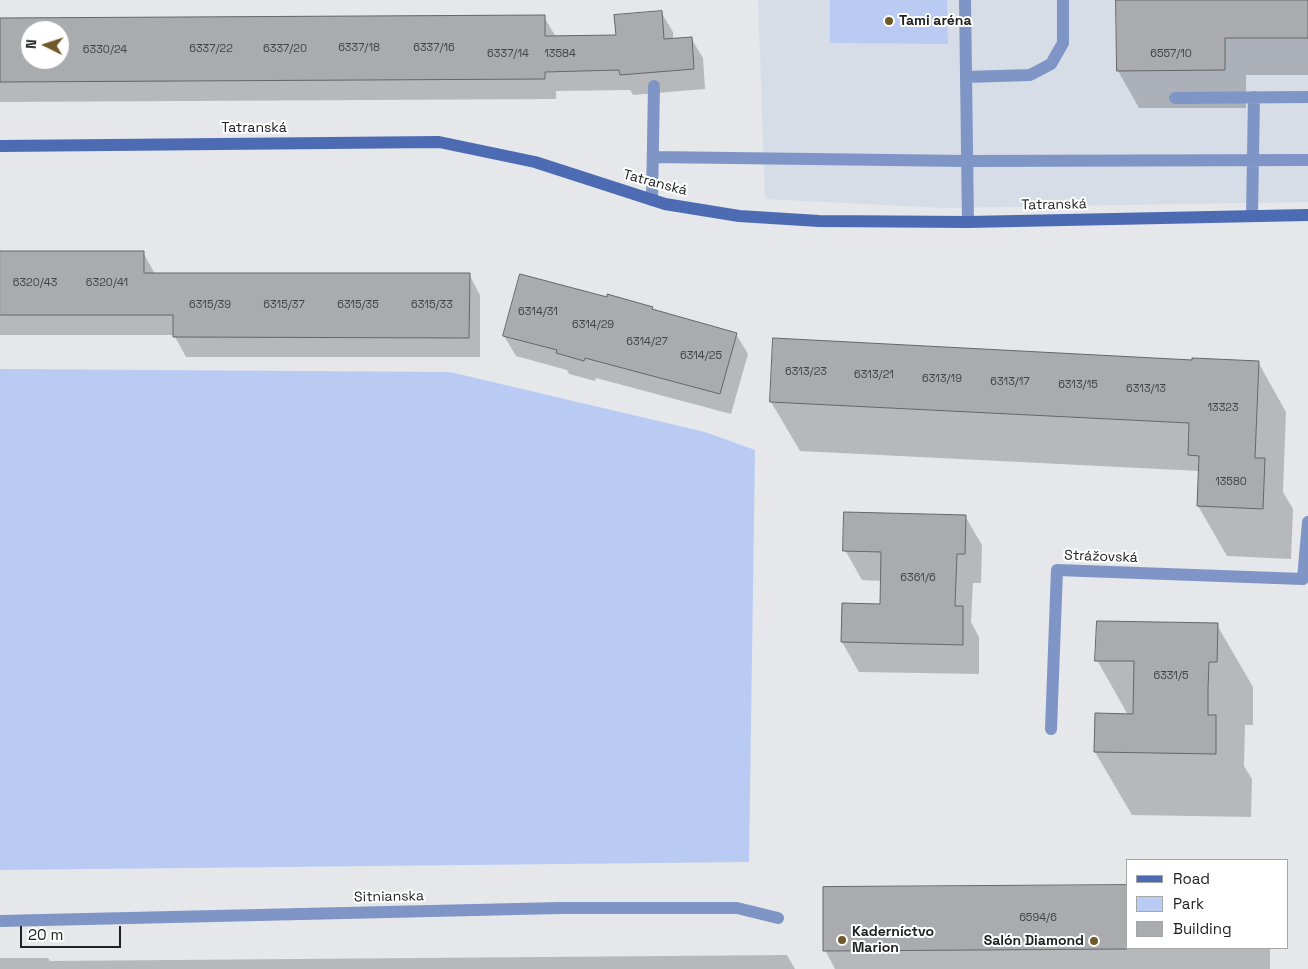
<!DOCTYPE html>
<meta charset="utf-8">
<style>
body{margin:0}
#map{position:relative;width:1308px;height:969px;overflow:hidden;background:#e5e7eb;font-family:"Space Grotesk",sans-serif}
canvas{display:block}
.legend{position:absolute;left:1126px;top:859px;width:162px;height:90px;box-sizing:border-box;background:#fff;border:1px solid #a6a6a7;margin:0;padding:6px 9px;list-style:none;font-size:15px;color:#202122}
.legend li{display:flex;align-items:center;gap:10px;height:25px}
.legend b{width:25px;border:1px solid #a6a6a7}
.north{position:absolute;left:20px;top:20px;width:50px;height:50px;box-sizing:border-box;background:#fff;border:1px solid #a6a6a7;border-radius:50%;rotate:274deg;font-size:14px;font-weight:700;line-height:20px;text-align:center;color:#202122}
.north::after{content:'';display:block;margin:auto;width:18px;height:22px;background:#6f5929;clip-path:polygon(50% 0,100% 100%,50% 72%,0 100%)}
.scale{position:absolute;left:20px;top:926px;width:101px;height:22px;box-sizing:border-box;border:2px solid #202122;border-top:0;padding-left:6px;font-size:15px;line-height:18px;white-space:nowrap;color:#202122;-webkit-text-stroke:4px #fff;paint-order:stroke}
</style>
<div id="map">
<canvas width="1308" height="969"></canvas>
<ul class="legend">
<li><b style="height:6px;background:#4d6bb3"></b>Road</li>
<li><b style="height:14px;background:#b9cbf3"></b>Park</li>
<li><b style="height:14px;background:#a9abaf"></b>Building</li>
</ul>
<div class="north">N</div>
<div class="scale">20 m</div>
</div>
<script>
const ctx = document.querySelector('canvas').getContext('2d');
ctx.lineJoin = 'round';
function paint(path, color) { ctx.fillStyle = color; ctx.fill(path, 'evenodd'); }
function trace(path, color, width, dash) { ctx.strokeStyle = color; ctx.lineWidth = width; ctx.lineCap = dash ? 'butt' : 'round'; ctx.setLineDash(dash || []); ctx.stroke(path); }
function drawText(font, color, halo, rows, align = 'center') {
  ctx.font = font + ' "Space Grotesk",sans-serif'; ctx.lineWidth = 4; ctx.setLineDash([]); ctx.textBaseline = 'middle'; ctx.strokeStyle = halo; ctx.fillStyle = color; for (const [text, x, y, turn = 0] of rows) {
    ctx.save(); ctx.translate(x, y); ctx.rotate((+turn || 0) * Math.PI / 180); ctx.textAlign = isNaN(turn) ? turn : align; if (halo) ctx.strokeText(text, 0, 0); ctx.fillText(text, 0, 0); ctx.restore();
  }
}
const built = new Path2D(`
 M758,0H1308V202L942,208L765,199Z`);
const green = new Path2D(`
 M830,0H947L948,44L830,43Z
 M0,369L450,372L705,432L755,450L749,862L0,870Z`);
const shadow = new Path2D(`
 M1117,0H1308V75H1246V108H1139L1118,71Z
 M661,12L673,32V40L691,38L703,58L705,89L633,95L630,90L556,91V99L0,102V19L544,17L556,37L618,36ZM30,30H60V60H30Z
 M0,252H143L155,274H469L480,295V357H186L174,335H0Z
 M608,299L652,308L654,311L736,334L748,354L731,414L596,378L595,381L569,374L567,370L516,356L504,336Z
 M1193,361L1258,362L1286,412L1283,492L1293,509L1291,559L1227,556L1198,506L1199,471L800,451L771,402Z
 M965,516L982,545L981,583H973L971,622L979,637V674L859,672L842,642L843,604L881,605L882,581L862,580L845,550Z
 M1217,625L1253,687V725H1245L1244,766L1252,779L1251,817L1132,815L1095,752L1128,715L1097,660Z
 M1127,948H1270V969H835L825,950Z
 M787,955L795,969H0V958H48L50,961Z`);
const building = new Path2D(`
 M1116,0H1308V38H1225V70L1117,71Z
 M662,11L664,39L692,37L694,69L620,75L619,70L545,72V79L0,82V18L545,15V36L616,35L614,15ZM30,30H60V60H30Z
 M0,251H144V273H470L469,338L173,337V315H0Z
 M520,274L607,297V294L653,307L652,309L737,333L720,394L585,358L584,361L556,353L557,350L503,336Z
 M773,338L1192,360V358L1259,361L1255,458H1265L1263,509L1197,506L1199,456L1188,455L1189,423L770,402Z
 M844,512L966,515L965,554H957L955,606H963V645L841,642L842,603L880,604L881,552L843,551Z
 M1097,621L1218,623L1217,662H1209L1208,689V715H1216V754L1094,752L1095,713L1133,714L1134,661H1095Z
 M1127,885V949L823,951V887Z`);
const lane = new Path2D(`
 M965,0L968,222
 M966,77L1030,75L1051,64L1063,43V0
 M1175,98L1308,97
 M653,157L967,161L1308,160
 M652,200L654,86
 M1252,216L1254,97
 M1051,729L1057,570L1303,579L1308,522
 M0,921L560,908H737L778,918`);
const secondary = new Path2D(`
 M0,146L439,142L535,162L665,204L739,216L819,221L968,222L1308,215`);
const markers = [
 [889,21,5,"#6f5929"],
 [842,940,5,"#6f5929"],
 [1094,941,5,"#6f5929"]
];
const numberNames = [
 ["6337/18",359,48],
 ["6337/16",434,48],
 ["6337/22",211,49],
 ["6337/20",285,49],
 ["6330/24",105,50],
 ["6337/14",508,54],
 ["13584",560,54],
 ["6557/10",1171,54],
 ["6320/43",35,283],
 ["6320/41",107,283],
 ["6315/39",210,305],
 ["6315/37",284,305],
 ["6315/35",358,305],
 ["6315/33",432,305],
 ["6314/31",538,312],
 ["6314/29",593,325],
 ["6314/27",647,342],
 ["6314/25",701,356],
 ["6313/23",806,372],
 ["6313/21",874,375],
 ["6313/19",942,379],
 ["6313/17",1010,382],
 ["6313/15",1078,385],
 ["6313/13",1146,389],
 ["13323",1223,408],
 ["13580",1231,482],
 ["6361/6",918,578],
 ["6331/5",1171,676],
 ["6594/6",1038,918]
];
const poiNames = [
 ["Tami aréna",899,21],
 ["Kaderníctvo",852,932],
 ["Marion",852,948],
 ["Salón Diamond",1084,941,"right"]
];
const streetNames = [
 ["Tatranská",254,128],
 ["Tatranská",655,183,15],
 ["Tatranská",1054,205,-1],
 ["Strážovská",1101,557,2],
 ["Sitnianska",389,897,-1]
];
paint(built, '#d7dde7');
paint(green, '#b9cbf3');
paint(shadow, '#0003');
paint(building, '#a9abaf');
trace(building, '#646669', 1);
trace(lane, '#7e95c6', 12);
trace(secondary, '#4d6bb3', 12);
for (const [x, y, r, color] of markers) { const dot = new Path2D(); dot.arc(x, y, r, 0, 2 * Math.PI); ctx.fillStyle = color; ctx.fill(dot); trace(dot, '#fff', 2); }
drawText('11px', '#424445', null, numberNames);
drawText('bold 14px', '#202122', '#fff', poiNames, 'left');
drawText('14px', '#202122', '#fff', streetNames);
</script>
